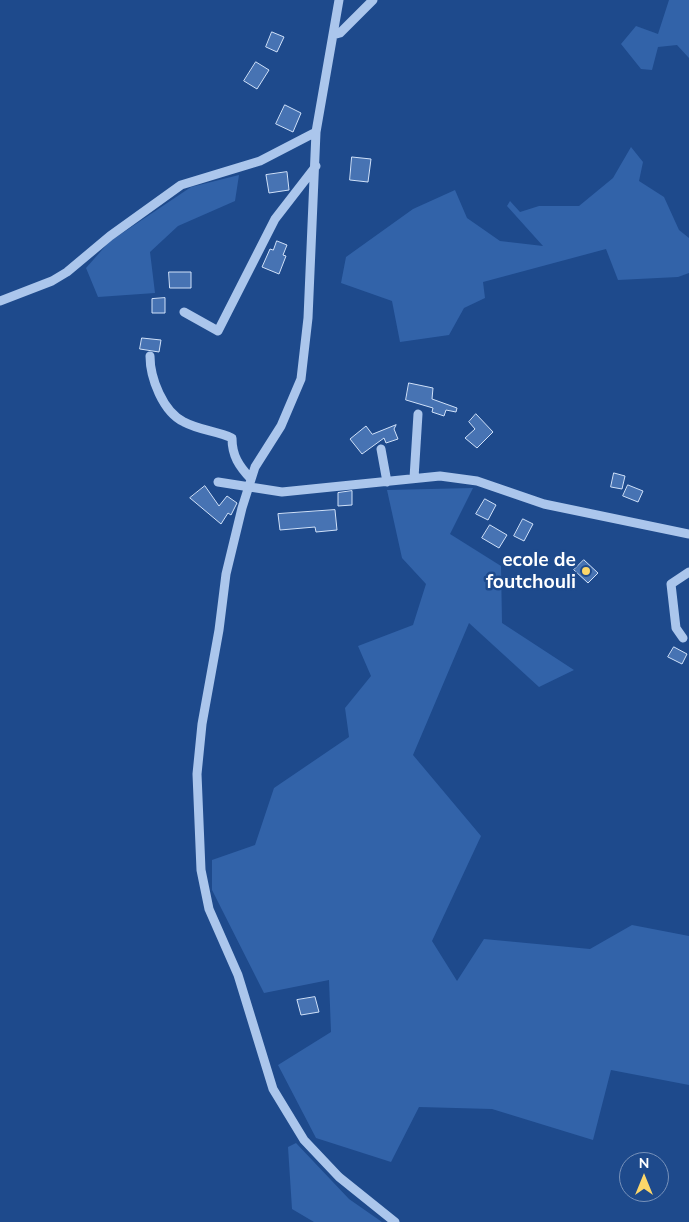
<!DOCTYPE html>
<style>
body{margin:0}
#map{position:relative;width:689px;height:1222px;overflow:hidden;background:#1e4a8c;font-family:Mulish,sans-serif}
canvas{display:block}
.north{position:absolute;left:619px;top:1152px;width:50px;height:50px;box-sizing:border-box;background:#1e4a8c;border:1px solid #7892ba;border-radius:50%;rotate:0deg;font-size:14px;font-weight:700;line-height:20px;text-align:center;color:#fff}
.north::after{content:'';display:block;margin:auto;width:18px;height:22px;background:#fbd66a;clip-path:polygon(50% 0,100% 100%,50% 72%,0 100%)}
</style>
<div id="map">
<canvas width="689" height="1222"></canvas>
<div class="north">N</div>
</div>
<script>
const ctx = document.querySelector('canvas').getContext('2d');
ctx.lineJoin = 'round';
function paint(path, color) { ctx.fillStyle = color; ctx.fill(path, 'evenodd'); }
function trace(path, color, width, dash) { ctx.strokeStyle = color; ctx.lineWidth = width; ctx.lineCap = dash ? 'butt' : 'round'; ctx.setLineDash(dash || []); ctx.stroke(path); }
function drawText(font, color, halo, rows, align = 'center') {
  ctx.font = font + ' Mulish,sans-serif'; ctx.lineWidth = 5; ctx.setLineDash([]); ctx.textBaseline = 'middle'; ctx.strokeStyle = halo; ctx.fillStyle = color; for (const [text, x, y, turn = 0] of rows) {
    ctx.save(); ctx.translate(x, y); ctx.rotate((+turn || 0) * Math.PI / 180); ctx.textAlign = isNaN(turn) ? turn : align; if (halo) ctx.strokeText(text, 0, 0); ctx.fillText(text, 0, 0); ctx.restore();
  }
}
const green = new Path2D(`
 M669,0H689V58L677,45L658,47L652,70L641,69L621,44L636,26L658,34Z
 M631,147L643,162L639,181L664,197L679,230L689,238V273L678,277L618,280L606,249L483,282L485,298L464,308L449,335L400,342L392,301L341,283L346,257L413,209L455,190L467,218L500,241L543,246L507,206L510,201L520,212L539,206H579L613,178Z
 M239,175L235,201L178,226L150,252L155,293L98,297L86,268L109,242L191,187Z
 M473,488L450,534L501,566L502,623L574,670L539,687L469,623L413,755L481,836L432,941L457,981L484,939L590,949L632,925L689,936V1085L611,1070L593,1140L492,1109L419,1107L391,1162L316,1138L278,1065L331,1032L329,980L264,993L212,890V860L255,845L274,788L349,737L345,708L371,676L358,646L413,625L426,584L402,558L387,490Z
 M296,1143L349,1199L382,1222H314L292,1209L288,1147Z`);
const building = new Path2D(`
 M272,32L284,37L277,52L266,47Z
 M256,62L269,70L257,89L244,81Z
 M285,105L301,113L293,132L276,124Z
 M352,157L371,159L368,182L350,180Z
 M287,172L289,190L269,193L266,175Z
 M277,241L287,245L283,255L286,256L279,274L262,267L270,249L273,250Z
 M169,272H191V288H170Z
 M165,298V313H152V299Z
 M142,338L161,340L159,352L140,349Z
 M409,383L433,388L432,399L457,408L456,412L446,410L444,416L432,412L433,408L406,400Z
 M476,414L493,432L477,448L465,438L475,429L469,422Z
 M396,425L394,429L398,439L386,443L384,438L362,454L350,439L366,426L372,434Z
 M614,473L625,476L622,489L611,487Z
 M628,485L643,491L638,502L623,496Z
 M205,486L219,506L227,496L237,503L231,515L228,513L221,524L190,498Z
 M352,491V505L338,506V493Z
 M485,499L496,505L488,520L476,514Z
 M335,510L337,530L316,532L315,527L280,530L278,514Z
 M523,519L533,524L524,541L514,536Z
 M490,525L507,535L499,548L482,538Z
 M584,560L598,573L588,583L574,570Z
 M674,647L687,654L682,664L668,657Z
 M315,997L319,1012L301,1015L297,1000Z`);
const minor = new Path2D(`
 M339,0L316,132L308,318L301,379L281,426L255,467L242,508L226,574L219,630L202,724L197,774L201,870L209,909L238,975L273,1089L304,1140L339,1177L395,1222
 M333,35L340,33L373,0
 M0,301L52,281L67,272L110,236L181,185L260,161L316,132
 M184,312L218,331L275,219L316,166
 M150,356C150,378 163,412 184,422C199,430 216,431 232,438C232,456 239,466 251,479
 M381,449L387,482
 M414,478L418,414
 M218,482L282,492L440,476L477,481L544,504L689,534
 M683,638L676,628L671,584L689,572`);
const markers = [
 [586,571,5,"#fbd66a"]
];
const poiNames = [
 ["ecole de",576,560],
 ["foutchouli",576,582]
];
paint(green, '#3263a9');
paint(building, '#4773b3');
trace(building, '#d0e1f9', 1);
trace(minor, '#abc6ec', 9);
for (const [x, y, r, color] of markers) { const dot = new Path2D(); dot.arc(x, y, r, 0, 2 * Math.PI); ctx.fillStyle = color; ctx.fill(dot); trace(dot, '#1e4a8c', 2); }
drawText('bold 19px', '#fff', '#1e4a8c', poiNames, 'right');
</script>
